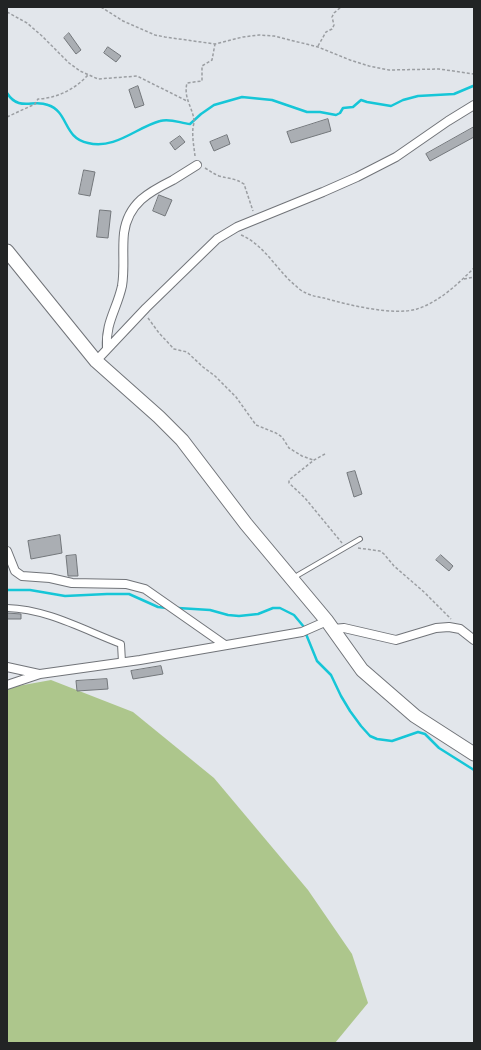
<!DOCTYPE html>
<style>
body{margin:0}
#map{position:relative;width:481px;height:1050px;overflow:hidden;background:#e2e6eb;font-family:"PT Serif",serif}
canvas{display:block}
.frame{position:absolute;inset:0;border:8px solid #222425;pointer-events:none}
</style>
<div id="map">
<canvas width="481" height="1050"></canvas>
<div class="frame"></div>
</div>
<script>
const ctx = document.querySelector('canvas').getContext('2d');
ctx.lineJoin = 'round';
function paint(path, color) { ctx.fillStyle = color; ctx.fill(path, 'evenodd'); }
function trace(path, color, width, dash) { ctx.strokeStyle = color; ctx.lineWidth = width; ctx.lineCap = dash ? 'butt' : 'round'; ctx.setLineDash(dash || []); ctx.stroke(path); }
const green = new Path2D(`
 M51,680L133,712L214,778L308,890L352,954L368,1003L335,1043H7V688Z`);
const stream = new Path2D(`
 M7,93C19,112 33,99 48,105C69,112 63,138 88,143C115,150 137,127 160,121C170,118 180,123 190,124L201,114L214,105L242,97L272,100L307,112H320L336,115L340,113L343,108L353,107L361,100L367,102L391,106L403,100L418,96L454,94L473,86
 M7,590H30L65,596L107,594H129L158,607L167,608
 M178,608L210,610L228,615L239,616L258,614L273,608H280L294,615L304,627
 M306,634L317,661L331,675L341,696L350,711L361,726L370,736L377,739L392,741L418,732L425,734L439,748L474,770`);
const building = new Path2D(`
 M69,33L81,50L76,54L64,38Z
 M108,47L121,56L116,62L104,53Z
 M138,86L144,105L135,108L129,90Z
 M328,119L331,131L291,143L287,132Z
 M474,127V137L430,161L426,154Z
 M227,135L230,144L214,151L210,142Z
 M180,136L185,142L175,150L170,143Z
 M84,170L95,172L90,196L79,194Z
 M159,195L172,200L165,216L153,211Z
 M100,210L111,211L108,238L97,237Z
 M355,471L362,494L354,497L347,473Z
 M60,535L62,553L31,559L28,541Z
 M76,555L78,576H68L66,556Z
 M441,555L453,566L449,571L436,560Z
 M7,613L21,614V619H7Z
 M161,666L163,674L133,679L131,671Z
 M107,679L108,689L77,691L76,681Z`);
const path = new Path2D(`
 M101,7L123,21L155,35L165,37L215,44L243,37L259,35L274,36L318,47L350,60L369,66L389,70L439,69L474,74
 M7,12L27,23L42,36L69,63L80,71L98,79L137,76L187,101
 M318,46L326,32L332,29L334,25L332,17L334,13L341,7
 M7,117L35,104L38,99C58,98 75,89 88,75
 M195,156C194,147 192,137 193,128C193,126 194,124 194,122C194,109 183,99 187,83L202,81V66L212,60L215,44
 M205,168C210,171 214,174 219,176C229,179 235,178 244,184L253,211
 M241,235C265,245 277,271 296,286C299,289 303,292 306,293C312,296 318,297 324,298C348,305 394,316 417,309C439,302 458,284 474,268
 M464,279L474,277
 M148,318L159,333L174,349L187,352L203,367L215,376L236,397L256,425L276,433L282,437L289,448L302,456L313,460
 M325,454L314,460L289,480V483L305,498L342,543
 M358,548L380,551L384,554L394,566L424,592L451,619`);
const service = new Path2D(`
 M294,580L298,575L360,539`);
const pedestrian = new Path2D(`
 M7,608C47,609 84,630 121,644L122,662`);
const minor = new Path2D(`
 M107,348C105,323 117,309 122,286C125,268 122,251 124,233C128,203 149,192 173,180C181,175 189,170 197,165
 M96,361L146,308L217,239L237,227L323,192L357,177L396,157L448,121L474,105
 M7,551L15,571L22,576L50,578L72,583L126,584L145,589L225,645
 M333,629L344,628L396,640L436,628L449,627L460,629L474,640
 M7,667L39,674
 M7,685L40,674L140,660L302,632L327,621`);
const primary = new Path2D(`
 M7,251L96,361L159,417L182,440L246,524L327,621L362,670L415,716L474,754`);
paint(green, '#adc68c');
trace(stream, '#16c6d7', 2.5);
paint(building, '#aaaeb3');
trace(building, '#73777b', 1);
trace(service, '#717479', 6);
trace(pedestrian, '#717479', 8);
trace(minor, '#717479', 10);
trace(primary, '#717479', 15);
trace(path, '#9b9ea2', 1.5, [3, 2]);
trace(service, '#fff', 4);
trace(pedestrian, '#fff', 6);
trace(minor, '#fff', 8);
trace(primary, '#fff', 13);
</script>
